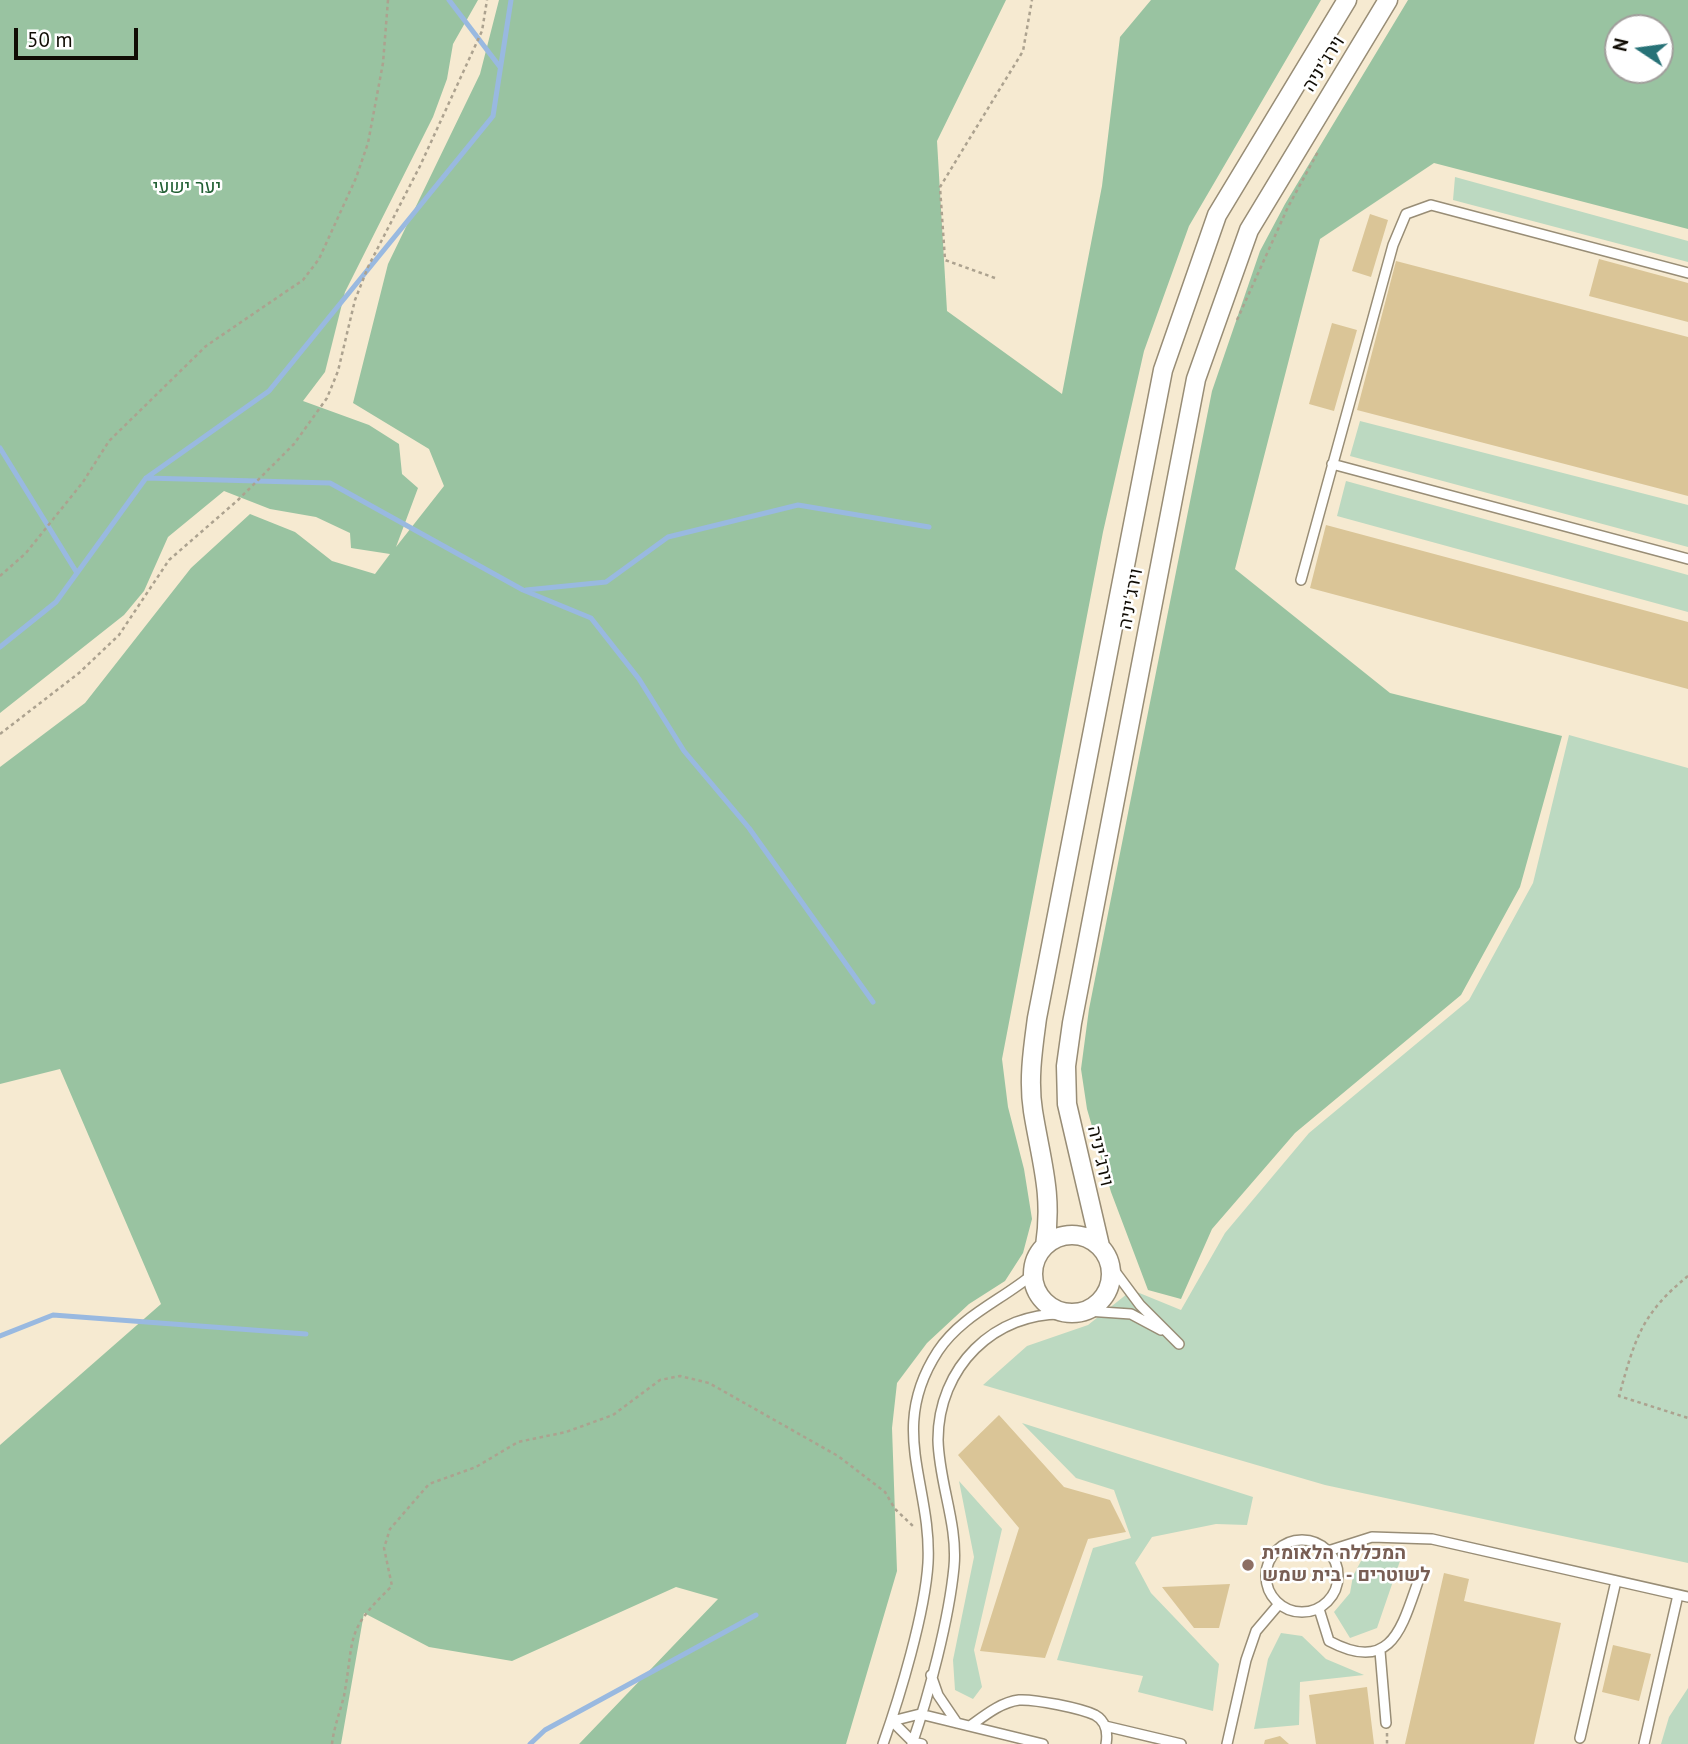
<!DOCTYPE html>
<meta charset="utf-8">
<style>
body{margin:0}
#map{position:relative;width:1688px;height:1744px;overflow:hidden;background:#f6ead1;font-family:"PT Sans",sans-serif}
canvas{display:block}
.north{position:absolute;left:1604px;top:14px;width:70px;height:70px;box-sizing:border-box;background:#fff;border:2px solid #a09e9b;border-radius:50%;rotate:283deg;font-size:19px;font-weight:700;line-height:28px;text-align:center;color:#110d05}
.north::after{content:'';display:block;margin:auto;width:24px;height:32px;background:#277277;clip-path:polygon(50% 0,100% 100%,50% 72%,0 100%)}
.scale{position:absolute;left:14px;top:28px;width:124px;height:32px;box-sizing:border-box;border:4px solid #110d05;border-top:0;padding-left:9px;font-size:21px;line-height:24px;white-space:nowrap;color:#110d05;-webkit-text-stroke:5px #fff;paint-order:stroke}
</style>
<div id="map">
<canvas width="1688" height="1744"></canvas>
<div class="north">N</div>
<div class="scale">50 m</div>
</div>
<script>
const ctx = document.querySelector('canvas').getContext('2d');
ctx.lineJoin = 'round';
function paint(path, color) { ctx.fillStyle = color; ctx.fill(path, 'evenodd'); }
function trace(path, color, width, dash) { ctx.strokeStyle = color; ctx.lineWidth = width; ctx.lineCap = dash ? 'butt' : 'round'; ctx.setLineDash(dash || []); ctx.stroke(path); }
function drawText(font, color, halo, rows, align = 'center') {
  ctx.font = font + ' "PT Sans",Heebo,sans-serif'; ctx.lineWidth = 5; ctx.setLineDash([]); ctx.textBaseline = 'middle'; ctx.strokeStyle = halo; ctx.fillStyle = color; for (const [text, x, y, turn = 0] of rows) {
    ctx.save(); ctx.translate(x, y); ctx.rotate((+turn || 0) * Math.PI / 180); ctx.textAlign = isNaN(turn) ? turn : align; if (halo) ctx.strokeText(text, 0, 0); ctx.fillText(text, 0, 0); ctx.restore();
  }
}
const green = new Path2D(`
 M1455,177L1688,241V262L1453,200Z
 M1360,421L1688,505V547L1350,456Z
 M1346,481L1688,575V612L1337,516Z
 M1569,735L1688,768V1563L1325,1485L983,1385L1027,1346L1088,1325L1132,1290L1181,1310L1225,1233L1309,1133L1469,1000L1533,883Z
 M1022,1423L1253,1497L1247,1525L1216,1524L1152,1537L1135,1563L1151,1593L1219,1664L1213,1711L1138,1692L1143,1676L1057,1660L1093,1548L1131,1538L1114,1490L1076,1478Z
 M959,1481L1002,1529L974,1650L982,1687L973,1699L955,1690L953,1660L974,1557Z
 M1380,1555L1401,1558L1377,1628L1350,1638L1334,1612L1350,1593L1353,1576L1361,1561Z
 M1281,1633L1302,1636L1326,1659L1364,1675L1300,1682L1299,1725L1254,1729L1268,1659Z
 M1688,1688V1744H1661L1669,1717Z`);
const forest = new Path2D(`
 M0,0H478L453,44L447,79L433,117L345,292L325,372L303,401L369,425L399,444L402,474L418,488L396,547L444,486L429,449L353,403L388,264L480,74L499,0H1006L937,141L947,311L1062,394L1102,186L1120,37L1151,0H1321L1189,226L1144,351L1103,532L1002,1059L1008,1107L1024,1169L1032,1219L1023,1253L1005,1281L969,1304L927,1343L897,1383L892,1428L897,1571L846,1744H579L718,1599L676,1587L512,1661L429,1647L364,1613L341,1744H0V1445L161,1304L60,1069L0,1084V767L85,703L191,568L250,514L295,532L332,561L375,574L390,554L351,548L350,533L316,517L270,509L224,491L168,537L144,591L124,615L0,713Z
 M1408,0H1688V229L1434,163L1320,239L1235,569L1390,693L1562,736L1520,887L1461,995L1295,1133L1212,1229L1181,1299L1148,1290L1111,1192L1087,1109L1081,1069L1089,1009L1212,391L1260,251L1285,204ZM1618,28H1660V70H1618Z`);
const stream = new Path2D(`
 M449,0L500,67
 M0,448L77,573
 M146,478L330,483L523,590L591,618L639,679L684,751L749,828L873,1002
 M526,590L606,582L668,537L798,505L929,527
 M0,647L56,602L146,478L269,391L493,116L511,0
 M0,1336L53,1315L306,1334
 M530,1744L545,1730L756,1615`);
const building = new Path2D(`
 M1370,214L1388,220L1371,277L1352,271Z
 M1599,259L1688,283V322L1589,296Z
 M1396,261L1688,337V496L1357,410Z
 M1332,323L1357,330L1334,411L1309,404Z
 M1326,525L1688,622V689L1310,588Z
 M999,1415L1064,1487L1110,1500L1126,1532L1088,1539L1045,1658L980,1651L1019,1528L958,1455Z
 M1444,1573L1469,1579L1464,1601L1561,1623L1534,1744H1405Z
 M1230,1584L1219,1628H1194L1162,1587Z
 M1613,1645L1651,1654L1639,1701L1602,1692Z
 M1367,1687L1374,1744H1316L1309,1695Z
 M1280,1736L1289,1744H1264L1265,1740Z`);
const path = new Path2D(`
 M995,278L945,260L940,187L1023,51L1032,0
 M1237,320L1288,207L1319,150
 M0,576L26,553L83,482L109,441L206,346L303,280L319,259L356,178L368,143L383,63L388,0
 M0,734L79,673L119,635L169,560L238,500L294,444L327,398L338,371L355,300L368,267L420,166L482,31L487,0
 M1688,1276C1641,1314 1635,1339 1619,1396L1688,1418
 M1387,1733V1744
 M332,1744C334,1727 340,1712 344,1696C355,1636 344,1632 392,1586L384,1548L390,1529L429,1484L476,1467L518,1442L566,1432L613,1415L660,1380L680,1376L709,1383L838,1456L885,1492L895,1509L914,1527`);
const lane = new Path2D(`
 M1332,464L1688,559
 M1301,580L1393,245L1406,214L1431,205L1688,273
 M1111,1266L1140,1305L1179,1344
 M1087,1311L1131,1314L1161,1330
 M1266 1576a36 36 0 1 1 72 0a36 36 0 1 1-72 0Z
 M1328,1551L1372,1537L1432,1539L1688,1597
 M1319,1609L1329,1641C1393,1675 1402,1626 1420,1576
 M1380,1651L1386,1723
 M931,1675L938,1695L957,1723
 M892,1721L920,1714L1043,1744
 M892,1721L913,1742L922,1744
 M970,1726C984,1716 1001,1702 1019,1700C1035,1699 1080,1708 1095,1715C1106,1721 1108,1733 1106,1744
 M1105,1726L1181,1744
 M1580,1738L1616,1581
 M883,1744C900,1696 925,1613 928,1563C932,1484 887,1429 938,1351C961,1316 1002,1300 1033,1274
 M912,1744C929,1695 949,1619 954,1567C958,1524 939,1483 938,1440C938,1368 994,1311 1066,1314
 M1227,1744L1246,1660L1256,1631L1279,1604
 M1644,1744L1678,1595`);
const street = new Path2D(`
 M1033 1274a39 39 0 1 1 78 0a39 39 0 1 1-78 0Z
 M1045,1246C1053,1193 1041,1161 1033,1111C1028,1080 1033,1048 1037,1018L1163,370L1217,215L1347,0
 M1100,1246L1067,1104L1066,1066L1072,1023L1196,379L1249,230L1388,0`);
const markers = [
 [1248,1565,7,"#8d6e63"]
];
const streetNames = [
 ["וירג'יניה",1324,64,-58],
 ["וירג'יניה",1131,599,-79],
 ["וירג'יניה",1100,1156,77]
];
const parkNames = [
 ["יער ישעי",187,188]
];
const educationNames = [
 ["המכללה הלאומית",1262,1554],
 ["לשוטרים - בית שמש",1262,1576]
];
paint(green, '#bcd9c1');
paint(forest, '#99c3a1');
trace(stream, '#99b9e0', 5);
paint(building, '#dac597');
trace(lane, '#988d76', 12);
trace(street, '#988d76', 21);
trace(path, '#aca28f', 2.5, [3.5, 3.5]);
trace(lane, '#fff', 9);
trace(street, '#fff', 18);
for (const [x, y, r, color] of markers) { const dot = new Path2D(); dot.arc(x, y, r, 0, 2 * Math.PI); ctx.fillStyle = color; ctx.fill(dot); trace(dot, '#fff', 2.5); }
drawText('19px', '#110d05', '#fff', streetNames);
drawText('19px', '#226034', '#fff', parkNames);
drawText('bold 19px', '#785e54', '#fff', educationNames, 'left');
</script>
